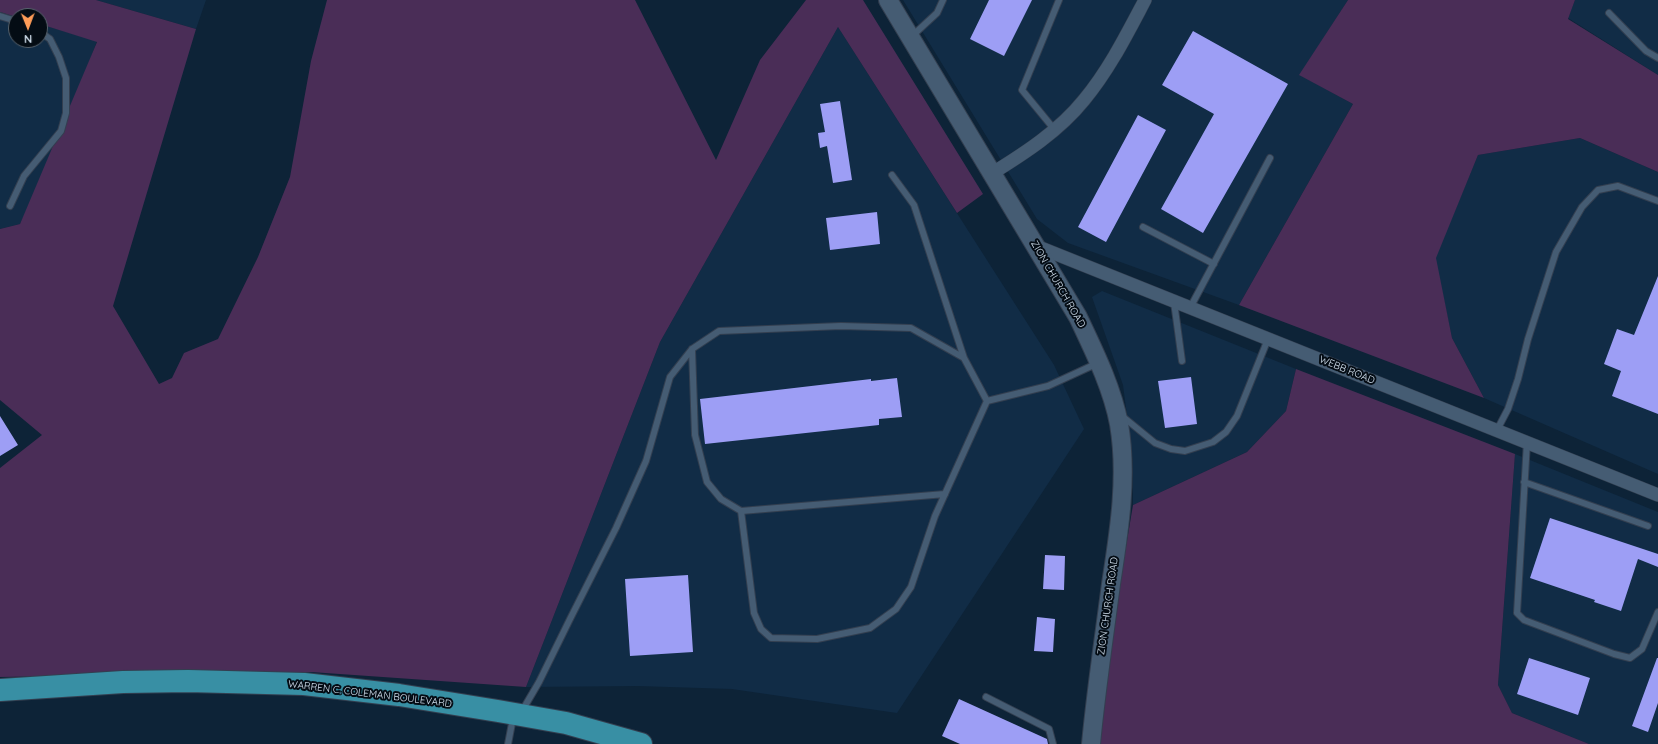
<!DOCTYPE html>
<style>
body{margin:0}
#map{position:relative;width:1658px;height:744px;overflow:hidden;background:#0d2337;font-family:Quicksand,sans-serif}
canvas{display:block}
.north{position:absolute;left:8px;top:8px;width:40px;height:40px;box-sizing:border-box;background:#040c14;border:1px solid #57626c;border-radius:50%;rotate:179deg;font-size:11px;font-weight:700;line-height:16px;text-align:center;color:#d4e2f0}
.north::after{content:'';display:block;margin:auto;width:14px;height:18px;background:#fe9c58;clip-path:polygon(50% 0,100% 100%,50% 72%,0 100%)}
</style>
<div id="map">
<canvas width="1658" height="744"></canvas>
<div class="north">N</div>
</div>
<script>
const ctx = document.querySelector('canvas').getContext('2d');
ctx.lineJoin = 'round';
function paint(path, color) { ctx.fillStyle = color; ctx.fill(path, 'evenodd'); }
function trace(path, color, width, dash) { ctx.strokeStyle = color; ctx.lineWidth = width; ctx.lineCap = dash ? 'butt' : 'round'; ctx.setLineDash(dash || []); ctx.stroke(path); }
function drawText(font, color, halo, rows, align = 'center') {
  ctx.font = font + ' Quicksand,sans-serif'; ctx.lineWidth = 4; ctx.setLineDash([]); ctx.textBaseline = 'middle'; ctx.strokeStyle = halo; ctx.fillStyle = color; for (const [text, x, y, turn = 0] of rows) {
    ctx.save(); ctx.translate(x, y); ctx.rotate((+turn || 0) * Math.PI / 180); ctx.textAlign = isNaN(turn) ? turn : align; if (halo) ctx.strokeText(text, 0, 0); ctx.fillText(text, 0, 0); ctx.restore();
  }
}
const built = new Path2D(`
 M96,0H206L196,29Z
 M903,0H1348L1300,75L1353,104L1239,305L1068,243L1037,219Z
 M1575,0H1658V75L1568,18Z
 M0,12L16,17V40H40V24L97,41L55,153L20,224L0,229Z
 M838,27L1054,365L1084,429L897,713L732,689L638,686L526,687L660,342Z
 M1580,138L1658,172V474L1484,398L1452,338L1435,258L1478,155Z
 M1102,291L1296,369L1286,411L1247,452L1133,505V461L1123,385L1092,297Z
 M1515,454L1658,512V744H1589L1512,713L1498,685Z`);
const green = new Path2D(`
 M0,0H96L196,29L113,306L159,384L172,378L184,353L218,339L258,257L290,177L311,61L327,0H635L716,160L760,60L806,0H863L983,194L957,213L838,27L660,342L526,687L311,672L0,677V468L42,435L0,400V229L20,224L97,42L40,24V16L16,17L0,12Z
 M1348,0H1575L1568,19L1658,75V172L1580,138L1478,155L1436,258L1452,338L1484,398L1239,305L1353,104L1299,75Z
 M1296,369L1515,454L1498,685L1512,713L1589,744H1099L1112,630L1133,505L1247,452L1286,411Z`);
const building = new Path2D(`
 M989,0H1032L1004,56L970,39Z
 M1193,31L1288,84L1203,233L1161,209L1214,114L1162,85Z
 M840,101L852,180L833,183L827,146L820,148L818,133L825,132L820,104Z
 M1138,115L1166,130L1106,242L1078,227Z
 M877,212L880,244L830,250L826,218Z
 M1658,276V414L1612,396L1621,371L1604,364L1617,329L1634,335Z
 M1191,377L1197,424L1165,428L1158,381Z
 M897,378L902,417L879,419V425L705,444L700,399L871,379V381Z
 M0,416L18,445L0,456Z
 M1550,518L1658,554V567L1638,559L1621,611L1594,602L1595,600L1530,578Z
 M1045,555L1065,556L1064,590L1043,589Z
 M688,575L693,652L630,656L625,579Z
 M1037,617L1055,619L1053,652L1034,651Z
 M1529,658L1590,678L1578,715L1517,694Z
 M1657,658H1658V703L1648,732L1632,726Z
 M959,699L1047,739L1048,744H960L942,736Z`);
const lane = new Path2D(`
 M1609,13L1646,51L1658,58
 M0,16L16,21
 M911,37L937,13L943,0
 M1054,129L1022,90L1059,0
 M892,175L914,205L964,358
 M10,206L24,176L61,131L66,113V78L59,57L50,39L40,32
 M1143,227L1214,264
 M1174,302L1182,361
 M1190,308L1270,158
 M692,349L695,435L707,482L721,499L741,511
 M1122,416L1155,443L1171,449L1185,451L1213,442L1226,432L1237,416L1268,339
 M1497,430L1508,409L1518,379L1528,339L1556,252L1582,207L1598,190L1618,186L1658,201
 M1527,442L1517,613L1524,620L1614,654L1630,658L1642,649L1658,612
 M1524,482L1648,526
 M945,494L741,511L754,613L761,629L771,638L817,639L870,628L896,609L911,587L935,516L987,401L1048,386L1098,363
 M986,697L1049,729L1053,744
 M522,711L539,682L570,619L616,528L646,461L670,377L692,349L719,331L841,326L911,328L964,358L987,401
 M508,744L513,718`);
const street = new Path2D(`
 M991,174C1025,153 1059,131 1084,100C1109,70 1127,34 1145,0
 M1036,246L1658,495`);
const secondary = new Path2D(`
 M888,0L1078,317C1094,351 1112,387 1119,424C1128,477 1119,532 1111,584C1104,638 1096,691 1091,744`);
const highway = new Path2D(`
 M0,690L123,682L188,681L304,684L399,695L498,711L566,723L641,744`);
const streetNames = [
 ["ZION CHURCH ROAD",1058,284,60],
 ["WEBB ROAD",1347,370,22],
 ["ZION CHURCH ROAD",1108,606,-82],
 ["WARREN C. COLEMAN BOULEVARD",370,694,7]
];
paint(built, '#112c46');
paint(green, '#4a2d57');
paint(building, '#9d9ef5');
trace(lane, '#333f50', 8);
trace(street, '#333f50', 14);
trace(secondary, '#333f50', 20);
trace(highway, '#333f50', 24);
trace(lane, '#455c73', 6);
trace(street, '#455c73', 13);
trace(secondary, '#455c73', 18);
trace(highway, '#388fa4', 22);
drawText('10px', '#d4e2f0', '#040c14', streetNames);
</script>
